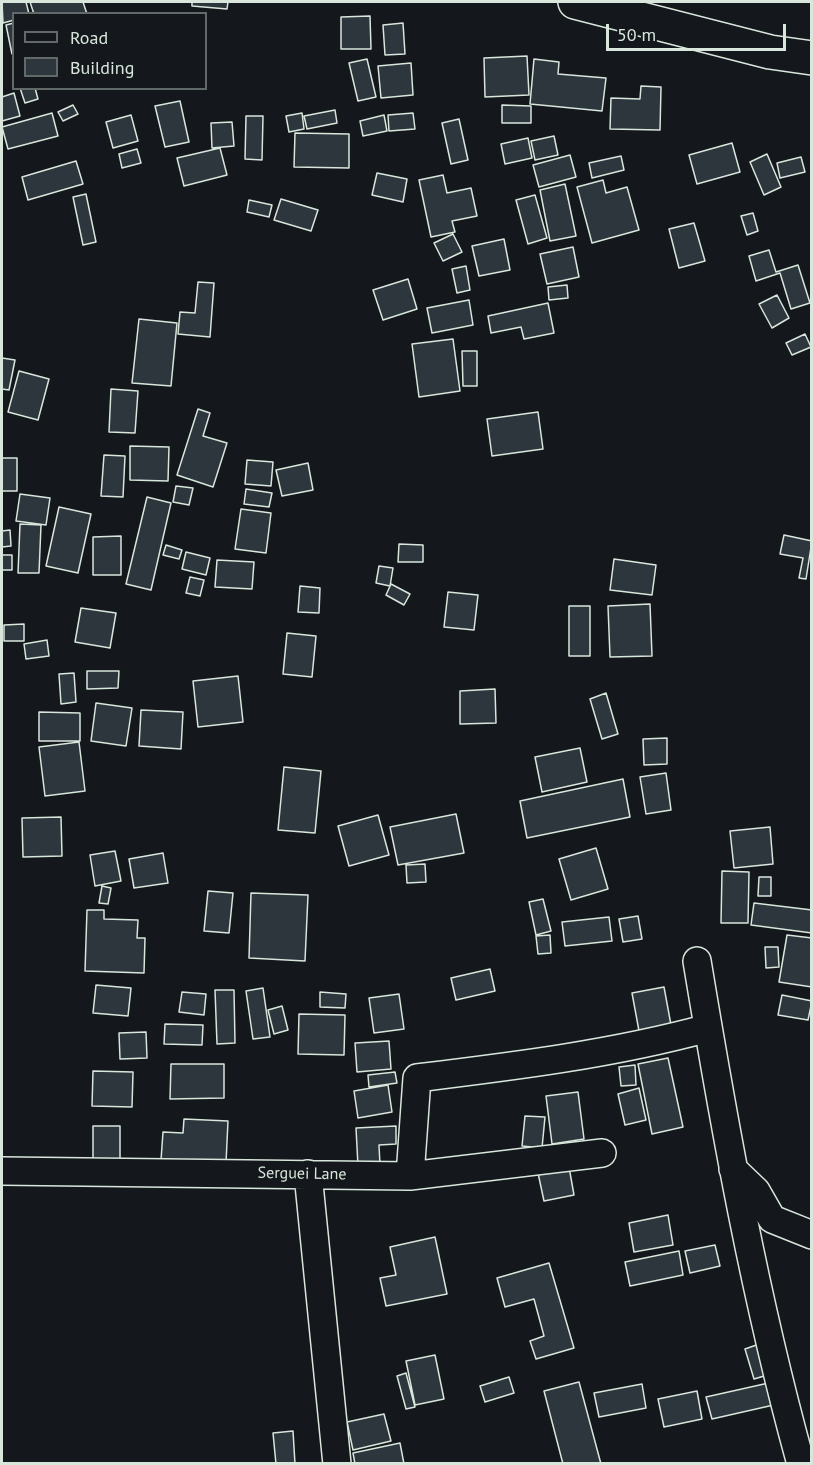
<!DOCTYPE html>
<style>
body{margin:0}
#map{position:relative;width:813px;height:1465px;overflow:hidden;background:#14181c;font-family:"PT Sans",sans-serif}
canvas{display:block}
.frame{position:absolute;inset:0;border:3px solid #d8e6dc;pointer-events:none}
.legend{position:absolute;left:12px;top:12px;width:195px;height:78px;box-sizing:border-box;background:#14181c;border:2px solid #626a69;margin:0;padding:8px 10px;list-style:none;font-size:18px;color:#d8e6dc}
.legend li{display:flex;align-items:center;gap:12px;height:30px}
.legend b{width:30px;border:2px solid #626a69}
.scale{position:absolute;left:606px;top:24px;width:180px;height:27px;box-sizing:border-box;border:3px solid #d8e6dc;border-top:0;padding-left:8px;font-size:18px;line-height:21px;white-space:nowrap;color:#d8e6dc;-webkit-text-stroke:4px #14181c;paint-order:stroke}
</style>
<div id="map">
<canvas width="813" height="1465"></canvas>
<div class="frame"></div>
<ul class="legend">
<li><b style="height:8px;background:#14181c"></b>Road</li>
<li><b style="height:16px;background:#2c363c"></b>Building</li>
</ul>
<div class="scale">50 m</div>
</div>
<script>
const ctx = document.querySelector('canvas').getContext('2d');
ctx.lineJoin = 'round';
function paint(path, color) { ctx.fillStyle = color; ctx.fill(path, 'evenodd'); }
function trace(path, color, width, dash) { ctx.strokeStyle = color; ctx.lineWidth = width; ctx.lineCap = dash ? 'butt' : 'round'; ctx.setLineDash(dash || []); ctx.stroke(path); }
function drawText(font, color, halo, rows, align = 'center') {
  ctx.font = font + ' "PT Sans",sans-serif'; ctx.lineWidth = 4.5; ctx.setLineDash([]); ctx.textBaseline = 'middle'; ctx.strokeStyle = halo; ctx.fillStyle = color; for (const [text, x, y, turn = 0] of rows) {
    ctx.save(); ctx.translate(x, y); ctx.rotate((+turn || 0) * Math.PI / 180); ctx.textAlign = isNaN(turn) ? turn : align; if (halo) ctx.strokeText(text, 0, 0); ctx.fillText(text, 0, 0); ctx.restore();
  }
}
const building = new Path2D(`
 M2,2H26L29,14H14V20L3,23Z
 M30,2H83L87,14H34Z
 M192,2H228L227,9L192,6Z
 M370,16L371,49H341V17Z
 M14,23V53L12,54L6,25Z
 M403,23L405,54L385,55L383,25Z
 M527,56L529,95L485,97L484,58Z
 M367,59L376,97L358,101L349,63Z
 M534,59L559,62L558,74L606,78L602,111L530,104Z
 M411,63L413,95L381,98L378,66Z
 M641,86L661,87L660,130L610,129L611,98L640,99Z
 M20,88H35L38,99L25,103Z
 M14,93L20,116L2,121V97Z
 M180,101L189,142L165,147L155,106Z
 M73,105L78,114L63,121L58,112Z
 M502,105L531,106V123H502Z
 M335,110L337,123L307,129L304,116Z
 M52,113L58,136L8,149L2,127Z
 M302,113L304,129L289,132L286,116Z
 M413,113L415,129L389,131L388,115Z
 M131,115L138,141L113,148L106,122Z
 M384,115L387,131L363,136L360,121Z
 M246,116H263L262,160L245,159Z
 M459,119L468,160L451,164L442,123Z
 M232,122L234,146L212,148L211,123Z
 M295,133L349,134V168L294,167Z
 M554,136L558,155L535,160L531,141Z
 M528,138L532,158L505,164L501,144Z
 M732,143L740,172L697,184L689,155Z
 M220,148L227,175L184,186L177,158Z
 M137,149L141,163L122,168L119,154Z
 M767,154L781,187L764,195L750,162Z
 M570,155L576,177L539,187L533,165Z
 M621,156L624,170L592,178L589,163Z
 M801,157L805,172L780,178L777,163Z
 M76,161L83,184L28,200L22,177Z
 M377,173L407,179L403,202L372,195Z
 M443,175L447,193L471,188L477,216L452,221L455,232L431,237L419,180Z
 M603,180L606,193L627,187L639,230L592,243L577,187Z
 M565,184L576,236L550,241L540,190Z
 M86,194L96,242L83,245L73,197Z
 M535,195L547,238L528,244L516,200Z
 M281,199L318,210L311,231L274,220Z
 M249,200L272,205L269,217L247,212Z
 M753,213L758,231L747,235L741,216Z
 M694,223L705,261L679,268L669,229Z
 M453,234L462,252L443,261L434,243Z
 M504,239L510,270L479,276L472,246Z
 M573,247L579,277L547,284L540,254Z
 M769,250L776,272L798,265L810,303L791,309L780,273L756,281L749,256Z
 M466,266L470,290L457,293L452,269Z
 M408,279L417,309L383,320L373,290Z
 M198,282L214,283L210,337L178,334L180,312L195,313Z
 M567,285L568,298L549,300L548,287Z
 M777,295L789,318L772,328L759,304Z
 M469,300L473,325L432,333L427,308Z
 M548,303L554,333L524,339L521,327L491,333L488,316Z
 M139,319L177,323L171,386L132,383Z
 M805,334L811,347L792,355L786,343Z
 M453,339L460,391L419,397L412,344Z
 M462,351H477V386H463Z
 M2,358L15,360L9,390L2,389Z
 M19,371L49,379L38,420L8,412Z
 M111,389L138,391L135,433L109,432Z
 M198,409L210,413L203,436L227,443L213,487L177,475Z
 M538,412L543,449L492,456L487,419Z
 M130,446L169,447L168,481L130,480Z
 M104,455L125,456L123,497L101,496Z
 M2,458H17V491H2Z
 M247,460L273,462L271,486L245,484Z
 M308,463L313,490L282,496L276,470Z
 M176,486L193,488L189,505L173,502Z
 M246,489L272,493L269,507L244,504Z
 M20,494L50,498L46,525L16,521Z
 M147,497L171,503L151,590L126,584Z
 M59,507L91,514L78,573L46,566Z
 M241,509L271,513L266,553L235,549Z
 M20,524L41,525L39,573H18Z
 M10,530L11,546L2,547V531Z
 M784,535L812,541L806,579L799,578L803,558L780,554Z
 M121,536V575H93V537Z
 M399,544L423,545V562H398Z
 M166,545L182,550L179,559L163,555Z
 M186,552L210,558L206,575L182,569Z
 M2,555H12V570H2Z
 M614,559L656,565L652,595L610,590Z
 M217,560L254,562L252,589L215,587Z
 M379,566L393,568L390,586L376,583Z
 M190,577L204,580L200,596L186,593Z
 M391,584L410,594L404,605L386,595Z
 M300,586L320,588L319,613L298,612Z
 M448,592L478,595L474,630L444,627Z
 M650,604L652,656L610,657L608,606Z
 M569,606H590V656H569Z
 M81,608L116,613L110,648L75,642Z
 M24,624V641H4V625Z
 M287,633L316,636L312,677L283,674Z
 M47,640L49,656L26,659L24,644Z
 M87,671H119L118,688L87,689Z
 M74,673L76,702L61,704L59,674Z
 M238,676L243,722L198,727L193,681Z
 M495,689L496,723L460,724V691Z
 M606,693L618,734L602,739L590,699Z
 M96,703L132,708L126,746L91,741Z
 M141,710L183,712L181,749L139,746Z
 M39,712L80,713V741H39Z
 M667,738V764L644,765L643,739Z
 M79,742L85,791L45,796L39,747Z
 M580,748L587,782L542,792L535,757Z
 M284,767L321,771L315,833L278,830Z
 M666,773L671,810L646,814L640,777Z
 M623,779L630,817L527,838L520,801Z
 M456,814L464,853L398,865L390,827Z
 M378,815L389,855L349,866L338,826Z
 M61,817L62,856L23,857L22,818Z
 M770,827L773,864L734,868L730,831Z
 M596,848L608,889L571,900L559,859Z
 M115,851L121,881L95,886L90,855Z
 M163,853L168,883L134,888L129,859Z
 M425,864L426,882L407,883L406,865Z
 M722,871L749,872L748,923H721Z
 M759,877H771V896H758Z
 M102,886L111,888L108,904L99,903Z
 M208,891L233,893L229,933L204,931Z
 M251,893L308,895L305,961L249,958Z
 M543,899L551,931L536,935L529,902Z
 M754,903L812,910V933L751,925Z
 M87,910H104V919L138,920L137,938H145L144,973L85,971Z
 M638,916L642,939L623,942L619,919Z
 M609,917L612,941L565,946L562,922Z
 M550,935L551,953L538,954L536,936Z
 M787,935L812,938V987L779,982Z
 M765,947H778L779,967L766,968Z
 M490,969L495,991L456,1000L451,978Z
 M96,985L131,988L128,1016L93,1013Z
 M664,987L671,1025L639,1031L632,993Z
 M263,988L270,1037L253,1039L246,991Z
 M215,990H234L235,1043L217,1044Z
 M182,992L206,994L204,1015L179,1012Z
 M320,992L346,994L345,1008L320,1007Z
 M399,994L404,1029L374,1033L369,998Z
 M782,995L812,1001L808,1020L778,1015Z
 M282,1006L288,1030L274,1034L268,1010Z
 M299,1014L345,1015L344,1055L298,1054Z
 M165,1024L203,1025L202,1045L164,1044Z
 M146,1032L147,1058L120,1059L119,1033Z
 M389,1041L391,1069L357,1072L355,1043Z
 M668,1058L683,1127L652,1134L638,1064Z
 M171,1064H224V1098L170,1099Z
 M635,1065L636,1085L621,1086L619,1067Z
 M93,1071L133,1072L132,1107L92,1106Z
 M395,1072L397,1083L369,1087L368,1075Z
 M388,1085L392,1112L358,1118L354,1091Z
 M639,1088L646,1120L625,1125L618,1094Z
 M578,1092L584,1139L552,1144L546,1096Z
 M525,1116L545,1117L542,1148L522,1146Z
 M184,1119L228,1121L226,1163L161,1160L163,1132L183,1133Z
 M93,1126H120V1169H93Z
 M396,1126V1144L379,1145L380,1165L358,1166L356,1128Z
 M569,1167L574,1195L544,1201L538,1173Z
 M668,1215L673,1245L634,1252L629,1223Z
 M435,1237L447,1294L386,1306L380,1278L396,1275L390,1247Z
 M715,1245L720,1266L690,1273L685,1251Z
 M679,1251L683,1275L630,1286L625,1262Z
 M549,1263L574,1348L536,1359L530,1341L544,1336L534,1299L505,1307L497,1278Z
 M762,1343L771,1374L754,1379L745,1349Z
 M435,1355L444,1399L415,1405L406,1361Z
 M406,1373L415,1407L406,1409L397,1376Z
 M509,1377L514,1393L485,1402L480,1386Z
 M579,1382L601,1464H563L544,1391Z
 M773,1382L778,1404L712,1419L706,1397Z
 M642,1384L646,1408L599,1417L594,1393Z
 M697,1391L702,1419L664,1427L658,1399Z
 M384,1414L391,1441L353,1450L347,1422Z
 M293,1431L295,1464H276L273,1433Z
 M400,1443L404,1464H355L353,1453Z`);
const minor = new Path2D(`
 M697,961C725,1130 755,1298 801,1464
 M733,1169L756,1191L772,1219L812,1235
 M2,1171L410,1176L602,1153
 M308,1174L337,1464
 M410,1176L417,1078C515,1066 613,1054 708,1028`);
const major = new Path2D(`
 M575,2L770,52L812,58`);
const streetNames = [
 ["Serguei Lane",302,1174,1]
];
paint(building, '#2c363c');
trace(building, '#d8e6dc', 1.5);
trace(minor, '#d8e6dc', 30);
trace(major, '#d8e6dc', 36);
trace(minor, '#14181c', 27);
trace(major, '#14181c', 33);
drawText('16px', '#d8e6dc', '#14181c', streetNames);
</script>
